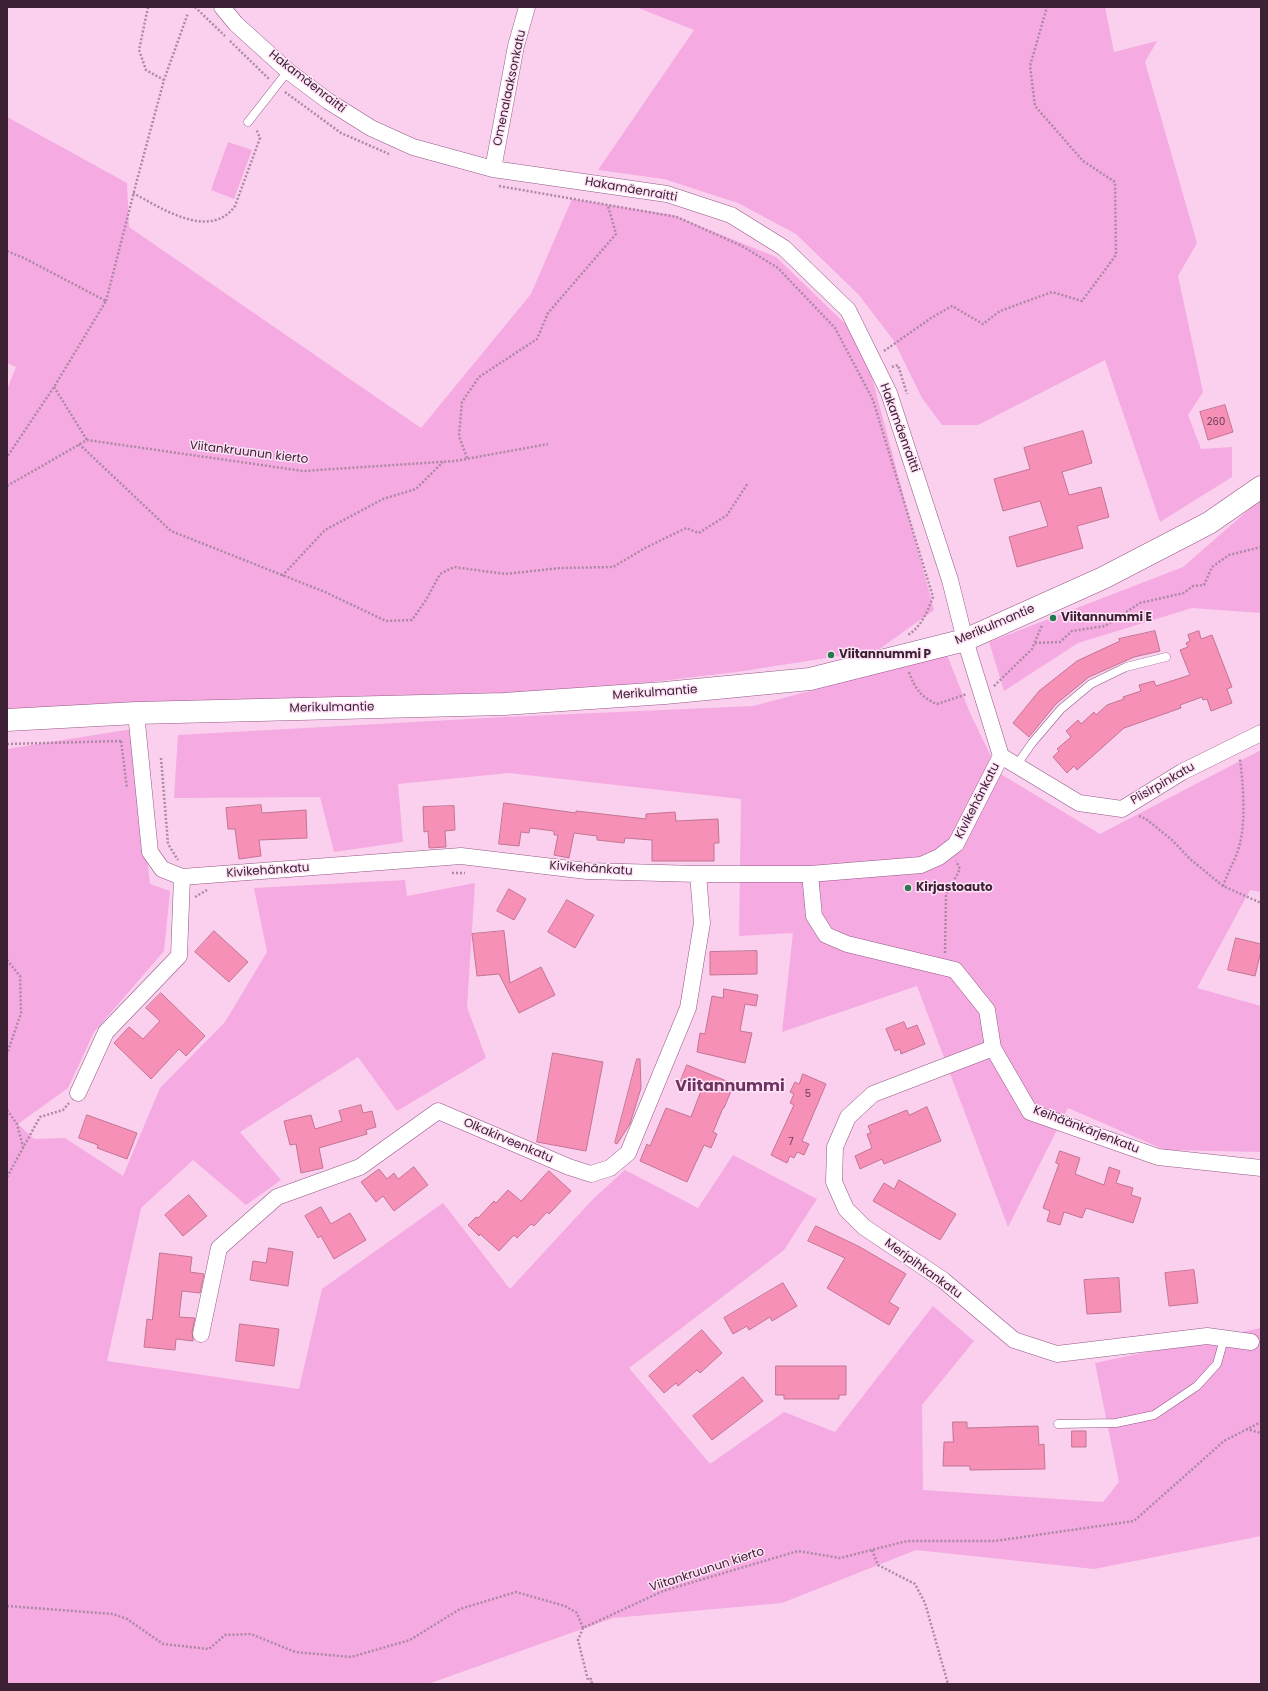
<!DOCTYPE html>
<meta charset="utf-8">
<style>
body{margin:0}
#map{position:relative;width:1268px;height:1691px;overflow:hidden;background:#fad0ee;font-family:Poppins,sans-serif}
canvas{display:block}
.frame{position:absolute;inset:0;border:8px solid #3c2135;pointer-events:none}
</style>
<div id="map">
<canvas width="1268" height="1691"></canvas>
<div class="frame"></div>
</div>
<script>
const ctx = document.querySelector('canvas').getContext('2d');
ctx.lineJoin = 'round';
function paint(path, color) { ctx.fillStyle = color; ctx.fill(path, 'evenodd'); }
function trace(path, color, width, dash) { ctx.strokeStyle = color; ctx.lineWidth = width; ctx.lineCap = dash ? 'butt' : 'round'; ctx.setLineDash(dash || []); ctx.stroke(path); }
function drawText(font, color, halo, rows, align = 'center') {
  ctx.font = font + ' Poppins,sans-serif'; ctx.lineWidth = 3; ctx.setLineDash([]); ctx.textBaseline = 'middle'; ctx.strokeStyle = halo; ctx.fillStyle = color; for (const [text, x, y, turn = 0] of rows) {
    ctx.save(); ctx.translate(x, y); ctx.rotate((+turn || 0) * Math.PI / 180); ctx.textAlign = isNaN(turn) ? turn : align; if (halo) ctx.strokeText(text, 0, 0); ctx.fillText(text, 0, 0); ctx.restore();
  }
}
const green = new Path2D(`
 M636,7H1105L1114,52L1157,41L1145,62L1197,243L1178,276L1203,392L1188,415L1201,449L1232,447V477L1160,522L1105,360L978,425H942L922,398L894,341L859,295L796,234L738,203L664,179L598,170L694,30Z
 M7,117L127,183L129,227L421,428L531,294L572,199L673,215L776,257L862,340L934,610L878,650L737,672L550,694L7,713V390L16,367L7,363Z
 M228,142L252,150L234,199L211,190Z
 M1261,499V613L1192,608L1078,643L1004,691L989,642L1183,567Z
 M947,655L970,713L999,773L1100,834L1261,750V892L1250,890L1197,988L1261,1006V1152L1165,1150L1068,1108L1008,1227L917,986L782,1032L793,933L739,936L741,799L509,773L398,784L403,842L334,852L320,797L174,798L178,735L505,717L753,706Z
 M132,729L150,884L170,891L164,951L94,1032L68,1088L18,1124L34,1139L65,1138L123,1176L160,1088L225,1022L267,952L254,888L405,880L407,896L475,883L467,1007L486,1058L397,1111L358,1057L240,1132L281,1180L246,1205L193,1160L141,1208L107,1361L299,1389L322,1289L443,1203L510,1289L593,1199L625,1170L698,1208L733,1155L817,1199L784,1250L629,1368L710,1464L784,1412L835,1432L933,1306L974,1341L922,1405L923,1490L1103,1502L1119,1482L1095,1363L1261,1328V1536L1094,1569L916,1550L782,1603L613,1618L428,1684H7V749Z`);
const building = new Path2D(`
 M1225,405L1233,432L1208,440L1200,412Z
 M1083,431L1092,463L1062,472L1069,495L1101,487L1109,517L1077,526L1083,548L1017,567L1009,537L1048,526L1040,501L1003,511L994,479L1030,469L1024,448Z
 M1155,631L1160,651L1134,657L1089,677L1056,704L1029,737L1013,723L1039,691L1077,661L1120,641L1119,639Z
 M1199,631L1201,639L1212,635L1232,687L1227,689L1232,703L1211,711L1207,699L1203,700L1202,697L1180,705L1181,708L1124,728L1077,770L1074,766L1067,773L1053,757L1059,751L1057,749L1071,737L1066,731L1078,720L1081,724L1094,712L1096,715L1107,705L1124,699L1123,697L1141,691L1139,685L1154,681L1156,686L1190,675L1180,650L1188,647L1186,643L1190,641L1188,635Z
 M504,803L576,813V811L646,819V814L675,812L676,821L718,819L719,843H714V861H652V840L625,838L624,843L597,840V836L574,833L569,858L554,855L558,835H554V831L530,828L529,833L521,832L519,846L499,844Z
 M261,805L262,813L306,810L307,838L259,840L261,856L239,859L235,829H228L226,808Z
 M454,806L455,830L445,831L446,847L429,848L428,831L424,832L423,807Z
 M509,889L526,899L514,920L497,911Z
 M567,900L594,915L575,948L548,932Z
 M214,931L248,962L229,982L195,952Z
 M504,931L510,983L541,967L555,995L519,1013L499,974L477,976L472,934Z
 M1236,938L1261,944V951L1255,976L1228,970Z
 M757,951V974L710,975V952Z
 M724,989L758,995L756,1006L745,1004L740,1031L752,1033L745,1063L697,1052L700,1033L705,1034L712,996L723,998Z
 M161,993L205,1036L186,1056L179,1049L151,1079L114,1043L129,1027L143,1039L160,1021L146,1008Z
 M904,1022L907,1029L917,1025L925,1044L901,1054L900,1049L895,1051L886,1029Z
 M553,1053L603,1062L586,1151L537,1142Z
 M637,1059H640L641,1088L630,1124L617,1144L615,1143Z
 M687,1065L734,1084L724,1108H723L713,1132L717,1134L711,1148L704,1145L687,1182L640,1161L647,1144L650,1146L666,1108L691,1117L701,1091L680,1083Z
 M803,1074L826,1084L802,1141L809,1144L804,1155L797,1152L794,1158L790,1156L787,1163L771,1155L794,1105L790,1103L794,1094L790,1092L795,1082L799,1084Z
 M361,1105L363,1113L372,1111L376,1127L366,1130L367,1134L319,1148L323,1168L301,1173L296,1144L290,1145L284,1121L311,1115L315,1129L342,1121L339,1111Z
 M927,1107L941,1141L884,1164L882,1159L860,1169L855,1156L872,1148L867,1134L871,1133L868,1126L907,1110L909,1115Z
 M87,1115L137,1133L127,1159L97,1148L98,1145L79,1138Z
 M1060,1151L1080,1158L1075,1174L1104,1185L1109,1167L1120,1171L1116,1183L1133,1188L1131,1195L1141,1198L1133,1223L1086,1208L1082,1218L1064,1212L1060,1225L1047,1221L1050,1211L1043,1208L1059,1164L1056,1163Z
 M414,1167L428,1185L394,1211L383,1196L376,1202L361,1182L379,1169L387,1179L394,1173L398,1179Z
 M549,1171L571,1191L549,1214L547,1212L534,1226L531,1224L517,1238L514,1235L499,1251L480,1234L479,1236L468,1225L476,1217L478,1218L494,1201L496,1203L508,1190L521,1201Z
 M899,1180L956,1214L940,1240L873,1201L884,1183L894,1189Z
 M189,1195L207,1216L183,1236L165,1215Z
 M321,1207L331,1224L350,1213L366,1240L334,1259L321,1236L318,1238L305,1216Z
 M816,1226L860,1247L906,1274L889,1302L899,1308L889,1325L827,1288L845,1258L808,1241Z
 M269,1248L293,1252L288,1286L250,1280L253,1261L266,1263Z
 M160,1253L192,1257L190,1272L204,1274L200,1293L182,1291L179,1317L195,1318L192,1332L193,1339V1341L176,1339L175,1350L144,1347L147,1319L152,1320Z
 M1194,1270L1198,1303L1169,1306L1165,1273Z
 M1119,1278L1121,1312L1087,1314L1084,1280Z
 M783,1283L797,1306L772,1321L770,1317L749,1330L747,1326L733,1334L724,1318Z
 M240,1324L279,1329L274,1366L236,1361Z
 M702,1330L722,1353L700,1373L697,1370L678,1386L676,1383L664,1393L649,1376Z
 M776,1366H846V1395H839V1399H784V1395H776Z
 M743,1377L763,1401L712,1440L693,1416Z
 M953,1422H967V1428L1038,1426L1039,1445L1044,1444L1045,1469L970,1470V1466H943L944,1442H953Z
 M1072,1431H1086V1447H1072Z`);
const path = new Path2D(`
 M148,7L139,50L146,70L164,80
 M195,7L225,36
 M230,41L269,79
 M285,92L341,133L389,154
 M499,186L677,217L742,246L778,268L835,328L873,400L933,597C927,612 922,626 908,635
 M133,193C161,208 210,241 235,206L260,138L256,129
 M7,251L24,258L106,301L54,387L7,457
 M106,301L137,180L164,80L188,13
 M884,351L931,318L952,306L983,324L1000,311L1052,292L1082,301L1116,255L1115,182L1083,161L1035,106L1030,66L1047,7
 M892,367L898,365L907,394
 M54,387L87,440
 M79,444L171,531L325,592L386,621L412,620L426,600L440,574L454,567L505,574L560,568L613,567L645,548L686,528L699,533L727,515L748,483
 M467,458L459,436L462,402L479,377L537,339L548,313L616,234L608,206
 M7,486L87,440L303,471L455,461L548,444
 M282,576L325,530L383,499L416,489L443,462
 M1035,643L1060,642L1072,631L1105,626L1140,603L1184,593L1193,586L1204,585L1212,567L1229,555L1261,547
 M909,672C915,688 920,697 937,704L967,694
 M994,686L1032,649L1042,625
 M121,741L127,788
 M7,744L122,741
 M161,758L168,844L178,860
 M1139,816L1146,819L1172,840L1190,859L1223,886L1261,903
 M452,873H465
 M1223,886C1228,871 1237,858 1240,843C1246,819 1243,783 1240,759
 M195,897L207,890
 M945,953L946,895L960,869L956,861
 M7,960L20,976L21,1013L7,1054
 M7,1110L17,1124L23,1147
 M7,1177L40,1117L63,1110L69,1103
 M1246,1429L1261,1433
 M872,1550L878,1565L915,1584L925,1603L948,1684
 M7,1606L113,1614L127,1619L163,1644L209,1649L225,1635L251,1634L295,1652L351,1657L410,1640L460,1609L516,1592L565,1606L577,1613L583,1628L663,1591L798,1551L840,1558L907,1541H995L1134,1521L1224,1441L1261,1422
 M583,1628L578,1640L588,1680L591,1679L592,1684`);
const lane = new Path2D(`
 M248,122L288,71
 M1016,766L1032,743L1061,709L1091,684L1126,667L1166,657
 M1058,1424L1116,1423L1154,1415L1197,1386L1217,1364L1224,1339`);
const street = new Path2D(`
 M493,169L516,46L527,7
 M136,713L150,852L162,869L182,877L461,856L587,871L698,874H810L921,865L939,857L956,844L1001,756L965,640L950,580L889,393L848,310L784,248L731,215L667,194L493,169L413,147L371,128L328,101L288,71L236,24L222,7
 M1001,756L1079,803L1122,809L1182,772L1261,733
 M810,874L814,916L826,935L847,944L955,970L987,1010L993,1048L1030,1112L1158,1157L1261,1168
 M993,1048L873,1094L848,1117L835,1147L834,1182L846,1209L864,1227L943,1280L1014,1340L1057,1354L1207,1336L1251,1342
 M78,1093L106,1032L179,956L182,877
 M201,1334L219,1248L277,1197L360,1167L438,1111L569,1167L591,1174L610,1168L628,1153L688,1008L702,923L698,874`);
const secondary = new Path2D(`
 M7,720L136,713L504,704L665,693L810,679L965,640L1103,578L1209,523L1261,487`);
const markers = [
 [1053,618,4,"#267b4e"],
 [831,655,4,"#267b4e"],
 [908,888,4,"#267b4e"]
];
const numberNames = [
 ["260",1216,422],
 ["5",808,1094],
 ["7",791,1142]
];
const streetNames = [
 ["Hakamäenraitti",307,82,38],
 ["Omenalaaksonkatu",510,88,-78],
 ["Hakamäenraitti",631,190,10],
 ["Hakamäenraitti",899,428,70],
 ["Viitankruunun kierto",249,453,7],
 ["Merikulmantie",995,625,-23],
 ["Merikulmantie",655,693,-4],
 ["Merikulmantie",332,708,-1],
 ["Piisirpinkatu",1163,784,-30],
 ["Kivikehänkatu",978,801,-63],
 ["Kivikehänkatu",591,869,4],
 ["Kivikehänkatu",268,871,-4],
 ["Keihäänkärjenkatu",1086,1130,21],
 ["Olkakirveenkatu",508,1141,23],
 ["Meripihkankatu",923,1269,36],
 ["Viitankruunun kierto",707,1570,-18]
];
const poiNames = [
 ["Viitannummi E",1061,618],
 ["Viitannummi P",839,655],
 ["Kirjastoauto",916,888]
];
const districtNames = [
 ["Viitannummi",730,1087]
];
paint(green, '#f5aae2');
paint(building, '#f690b7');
trace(building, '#c27592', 1);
trace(lane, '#945786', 9);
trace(street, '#945786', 17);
trace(secondary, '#945786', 23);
trace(path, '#ac89a2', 2.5, [2, 2]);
trace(lane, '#fff', 8);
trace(street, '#fff', 16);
trace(secondary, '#fff', 22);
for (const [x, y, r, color] of markers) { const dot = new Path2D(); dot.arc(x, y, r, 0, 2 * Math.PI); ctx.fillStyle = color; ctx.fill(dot); trace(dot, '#ffe2f6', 1.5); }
drawText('10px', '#6a3d56', null, numberNames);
drawText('12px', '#3c2135', '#ffe2f6', streetNames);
drawText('bold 12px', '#3c2135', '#ffe2f6', poiNames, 'left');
drawText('bold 16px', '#6d3361', '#ffe2f6', districtNames);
</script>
